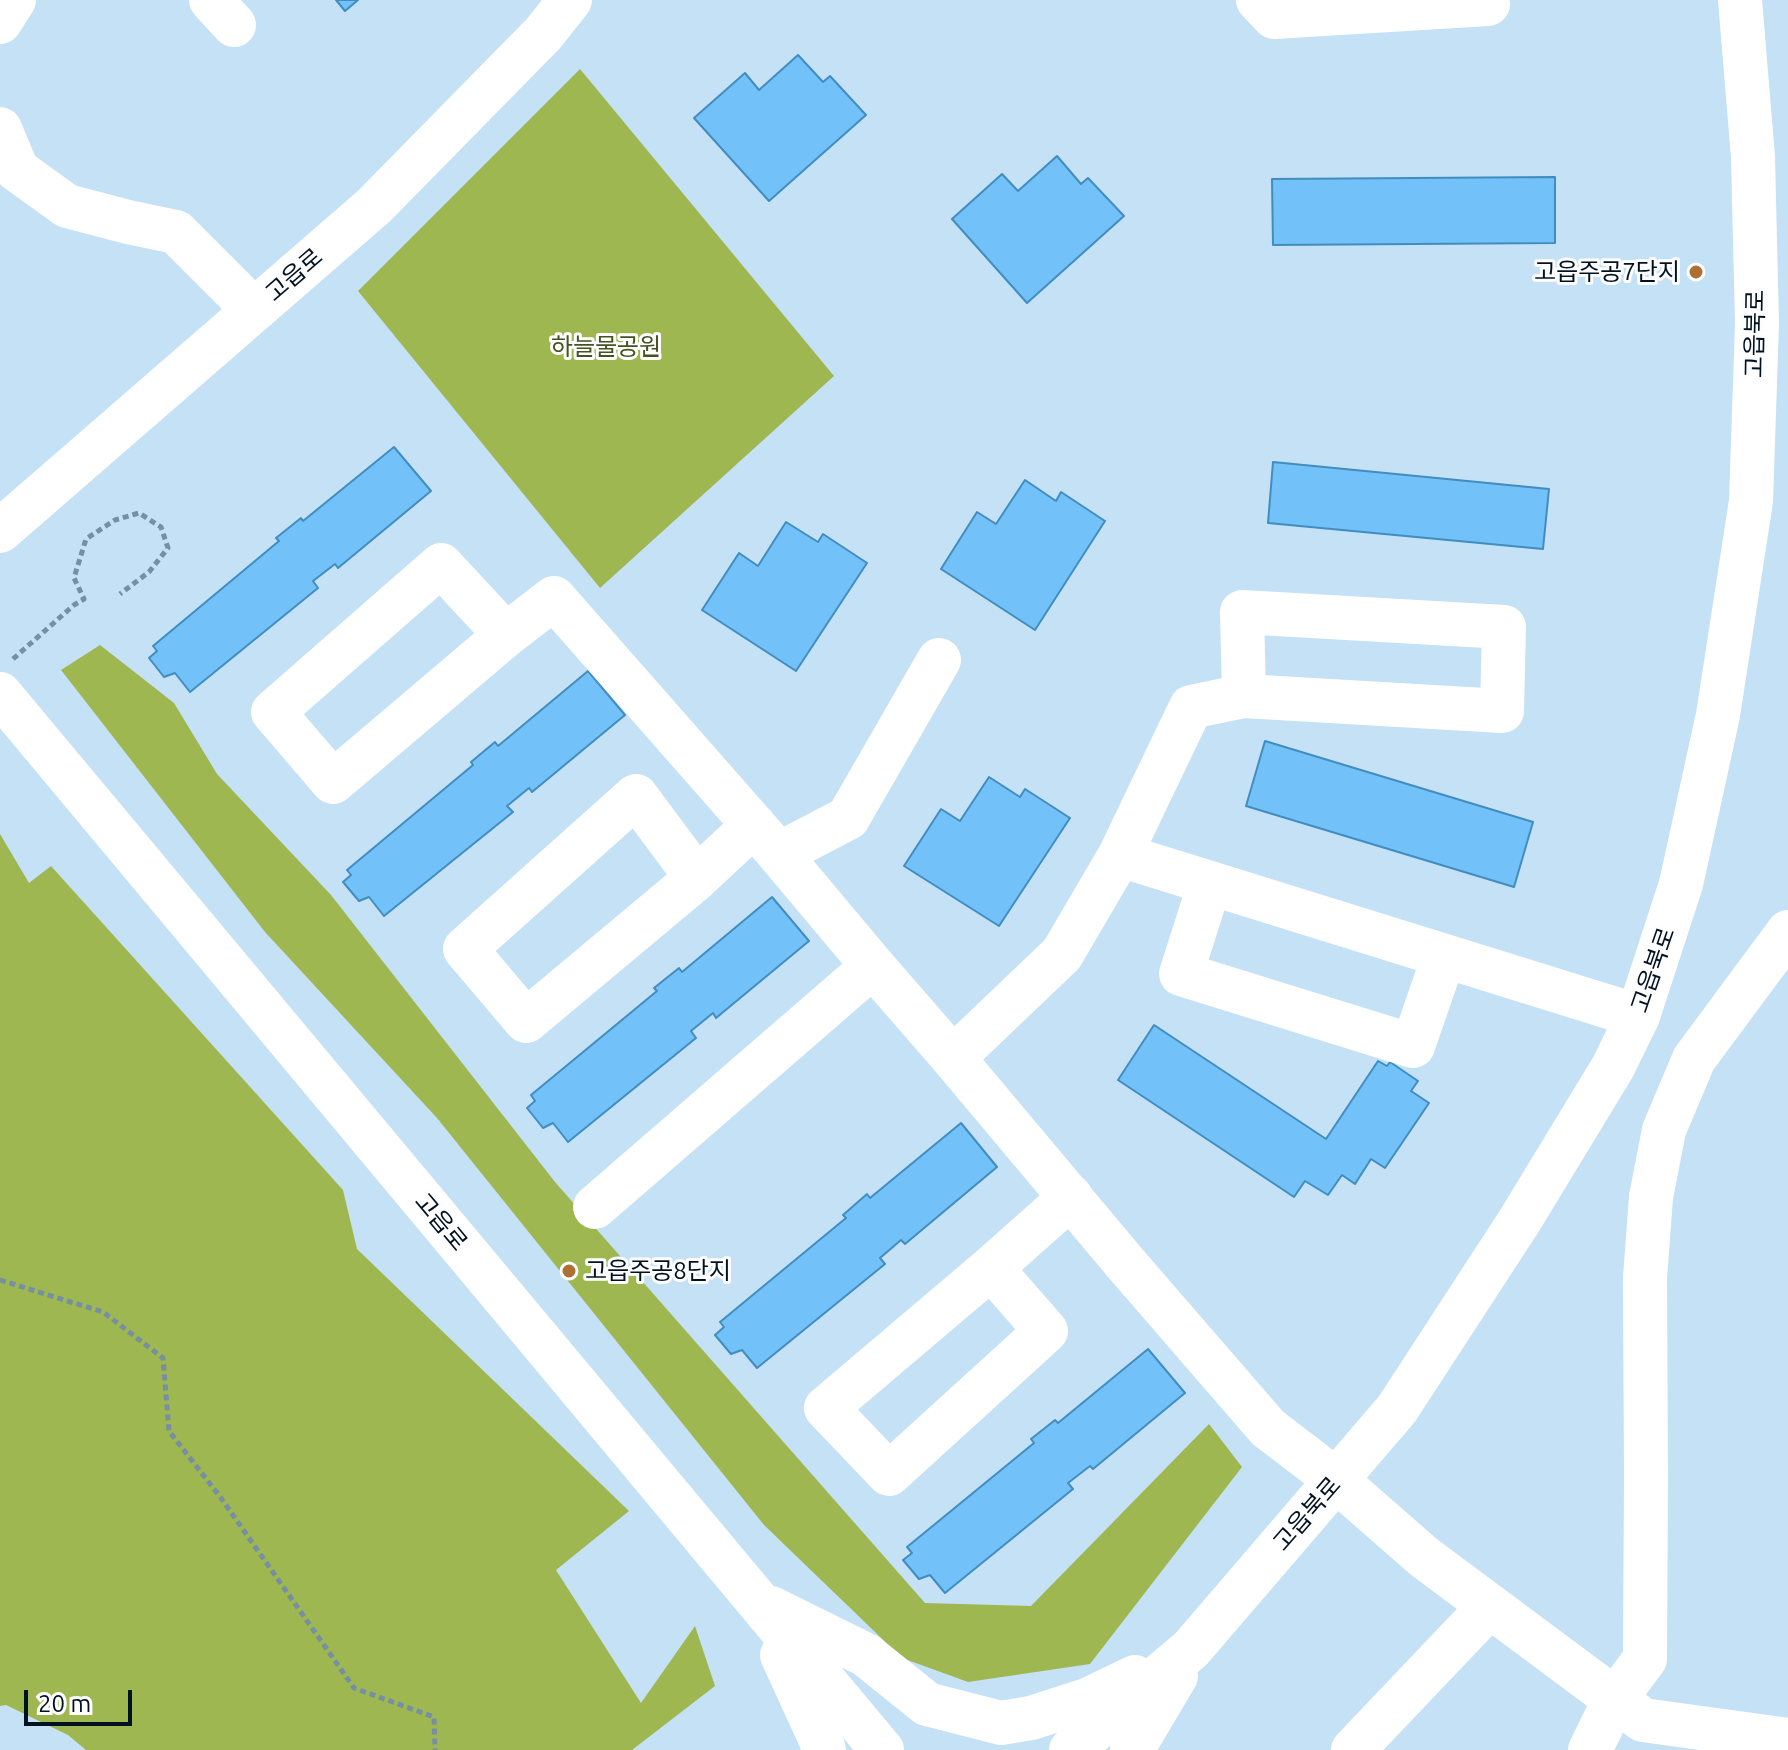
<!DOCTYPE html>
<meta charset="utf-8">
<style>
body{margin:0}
#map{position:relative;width:1788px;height:1750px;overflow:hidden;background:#c4e1f6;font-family:Ubuntu,sans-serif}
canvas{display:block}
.scale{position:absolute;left:24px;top:1690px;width:108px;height:36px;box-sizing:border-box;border:4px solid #001120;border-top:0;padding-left:10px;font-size:24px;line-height:28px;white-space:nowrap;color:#001120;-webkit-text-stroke:6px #fdfdfd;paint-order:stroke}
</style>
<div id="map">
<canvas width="1788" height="1750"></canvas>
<div class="scale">20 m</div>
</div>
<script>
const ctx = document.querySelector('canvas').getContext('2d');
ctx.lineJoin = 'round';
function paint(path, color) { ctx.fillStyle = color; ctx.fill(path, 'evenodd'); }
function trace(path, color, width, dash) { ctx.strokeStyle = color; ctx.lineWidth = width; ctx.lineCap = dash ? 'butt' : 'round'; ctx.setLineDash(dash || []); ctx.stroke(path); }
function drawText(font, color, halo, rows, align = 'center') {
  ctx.font = font + ' Ubuntu,"Noto Sans KR",sans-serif'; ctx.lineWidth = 6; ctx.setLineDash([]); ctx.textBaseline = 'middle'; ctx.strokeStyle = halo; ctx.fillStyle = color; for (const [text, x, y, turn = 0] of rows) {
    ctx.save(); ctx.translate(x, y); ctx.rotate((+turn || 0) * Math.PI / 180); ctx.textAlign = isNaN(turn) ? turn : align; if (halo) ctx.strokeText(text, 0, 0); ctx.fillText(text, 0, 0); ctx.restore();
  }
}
const green = new Path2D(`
 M580,69L834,376L600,588L358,291Z
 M100,645L174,703L217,774L331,895L555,1182L925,1603L1031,1606L1209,1424L1242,1467L1090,1664L968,1682L902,1658L764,1525L437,1118L265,932L61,670Z
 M0,834L29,883L51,866L343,1190L357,1249L629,1511L556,1570L641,1703L695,1626L715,1686L632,1750H86L68,1735L6,1705L0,1706Z`);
const building = new Path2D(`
 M336,0H358L345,11Z
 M798,55L823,82L830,76L866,115L769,201L694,118L745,73L759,90Z
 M1057,156L1081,184L1088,178L1124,216L1027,303L952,219L1002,174L1018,191Z
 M1555,177V243L1273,245L1272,179Z
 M394,447L431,491L338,568L335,564L313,581L318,588L190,692L175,673L164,677L149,658L157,651L153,646L279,541L276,538L301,518L303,521Z
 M1273,462L1549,489L1543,549L1268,523Z
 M1025,480L1056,501L1061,492L1105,521L1035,630L941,569L977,512L996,524Z
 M786,522L818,542L823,534L867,563L796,671L702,610L739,553L758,566Z
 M588,671L625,715L532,792L529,788L507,806L513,812L384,916L369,897L359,901L343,882L351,875L347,870L473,765L471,762L495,742L498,746Z
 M1265,741L1533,822L1514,887L1246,806Z
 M989,777L1020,797L1025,789L1070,818L999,926L904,866L941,809L960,821Z
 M772,897L809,941L716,1018L713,1013L691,1031L696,1038L568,1142L553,1123L543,1128L527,1108L535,1101L531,1095L657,991L654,988L679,968L682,972Z
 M1154,1025L1326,1139L1378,1061L1387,1066L1390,1062L1418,1081L1411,1091L1429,1103L1385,1168L1371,1159L1355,1184L1342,1175L1328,1195L1305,1181L1294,1197L1118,1080Z
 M961,1123L997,1167L905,1244L901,1240L880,1258L885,1264L757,1368L742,1350L731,1354L715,1335L724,1327L720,1322L846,1218L843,1215L867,1194L870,1198Z
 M1148,1349L1185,1393L1093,1469L1090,1466L1068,1483L1073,1489L945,1593L930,1575L919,1579L903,1560L912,1553L907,1547L1034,1443L1031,1439L1055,1420L1058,1423Z`);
const path = new Path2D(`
 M13,659L74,605L84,599L74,578L86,539L115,520L139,513L161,527L168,548L149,572L120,594
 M0,1280L103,1312L163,1358L169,1431L221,1498L354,1688L434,1717L435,1750`);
const minor = new Path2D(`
 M211,0L234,25
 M1258,0L1274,17L1488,4
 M0,22L14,0
 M0,129L17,170L67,206L128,222L176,232L254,310
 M0,531L374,206L543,34L570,0
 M506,635L441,565L273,712L333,782L506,635L554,598L779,854L873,966L953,1058L1062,954L1120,855
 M0,694L882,1750
 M1244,696L1242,612L1504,627L1502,711L1244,696L1191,707L1120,855L1638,1016
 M779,854L848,818L939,660
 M697,878L636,796L465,949L526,1021L697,878L754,825
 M1210,883L1181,974L1413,1046L1444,956
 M953,1058L1126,1264L1268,1428L1336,1480L1424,1557L1643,1720L1788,1740
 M595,1207L873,966
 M991,1268L1046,1331L889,1474L826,1408L991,1268L1071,1197
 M771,1608L866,1655L927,1704L1001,1723L1031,1718L1087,1700L1135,1677
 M782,1655L820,1738L824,1750
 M1071,1750L1191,1649L1397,1409L1520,1220L1613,1067L1638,1016L1681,884L1718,715L1751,501L1757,324L1753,157L1740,0
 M1132,1750L1176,1676
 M1353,1750L1490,1606
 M1590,1750L1615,1699L1645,1659L1646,1477L1645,1278L1651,1197L1664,1130L1694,1059L1788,932`);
const markers = [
 [1696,272,8,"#ae6f35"],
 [569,1271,8,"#ae6f35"]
];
const poiNames = [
 ["고읍주공7단지",1680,272],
 ["고읍주공8단지",585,1271,"left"]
];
const streetNames = [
 ["고읍로",294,275,-41],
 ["고읍북로",1755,334,-89],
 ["고읍북로",1653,970,-71],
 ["고읍로",441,1222,50],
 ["고읍북로",1307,1514,-49]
];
const parkNames = [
 ["하늘물공원",606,347]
];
paint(green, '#9fb751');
paint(building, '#72c1f8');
trace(building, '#428dbf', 2);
trace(path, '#778fa2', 5, [6, 4]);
trace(minor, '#fff', 44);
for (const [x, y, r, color] of markers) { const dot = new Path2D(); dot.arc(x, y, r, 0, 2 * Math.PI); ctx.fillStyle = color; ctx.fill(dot); trace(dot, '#fdfdfd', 3); }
drawText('24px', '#001120', '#fdfdfd', poiNames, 'right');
drawText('24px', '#001120', '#fdfdfd', streetNames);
drawText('24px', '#465124', '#fdfdfd', parkNames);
</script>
